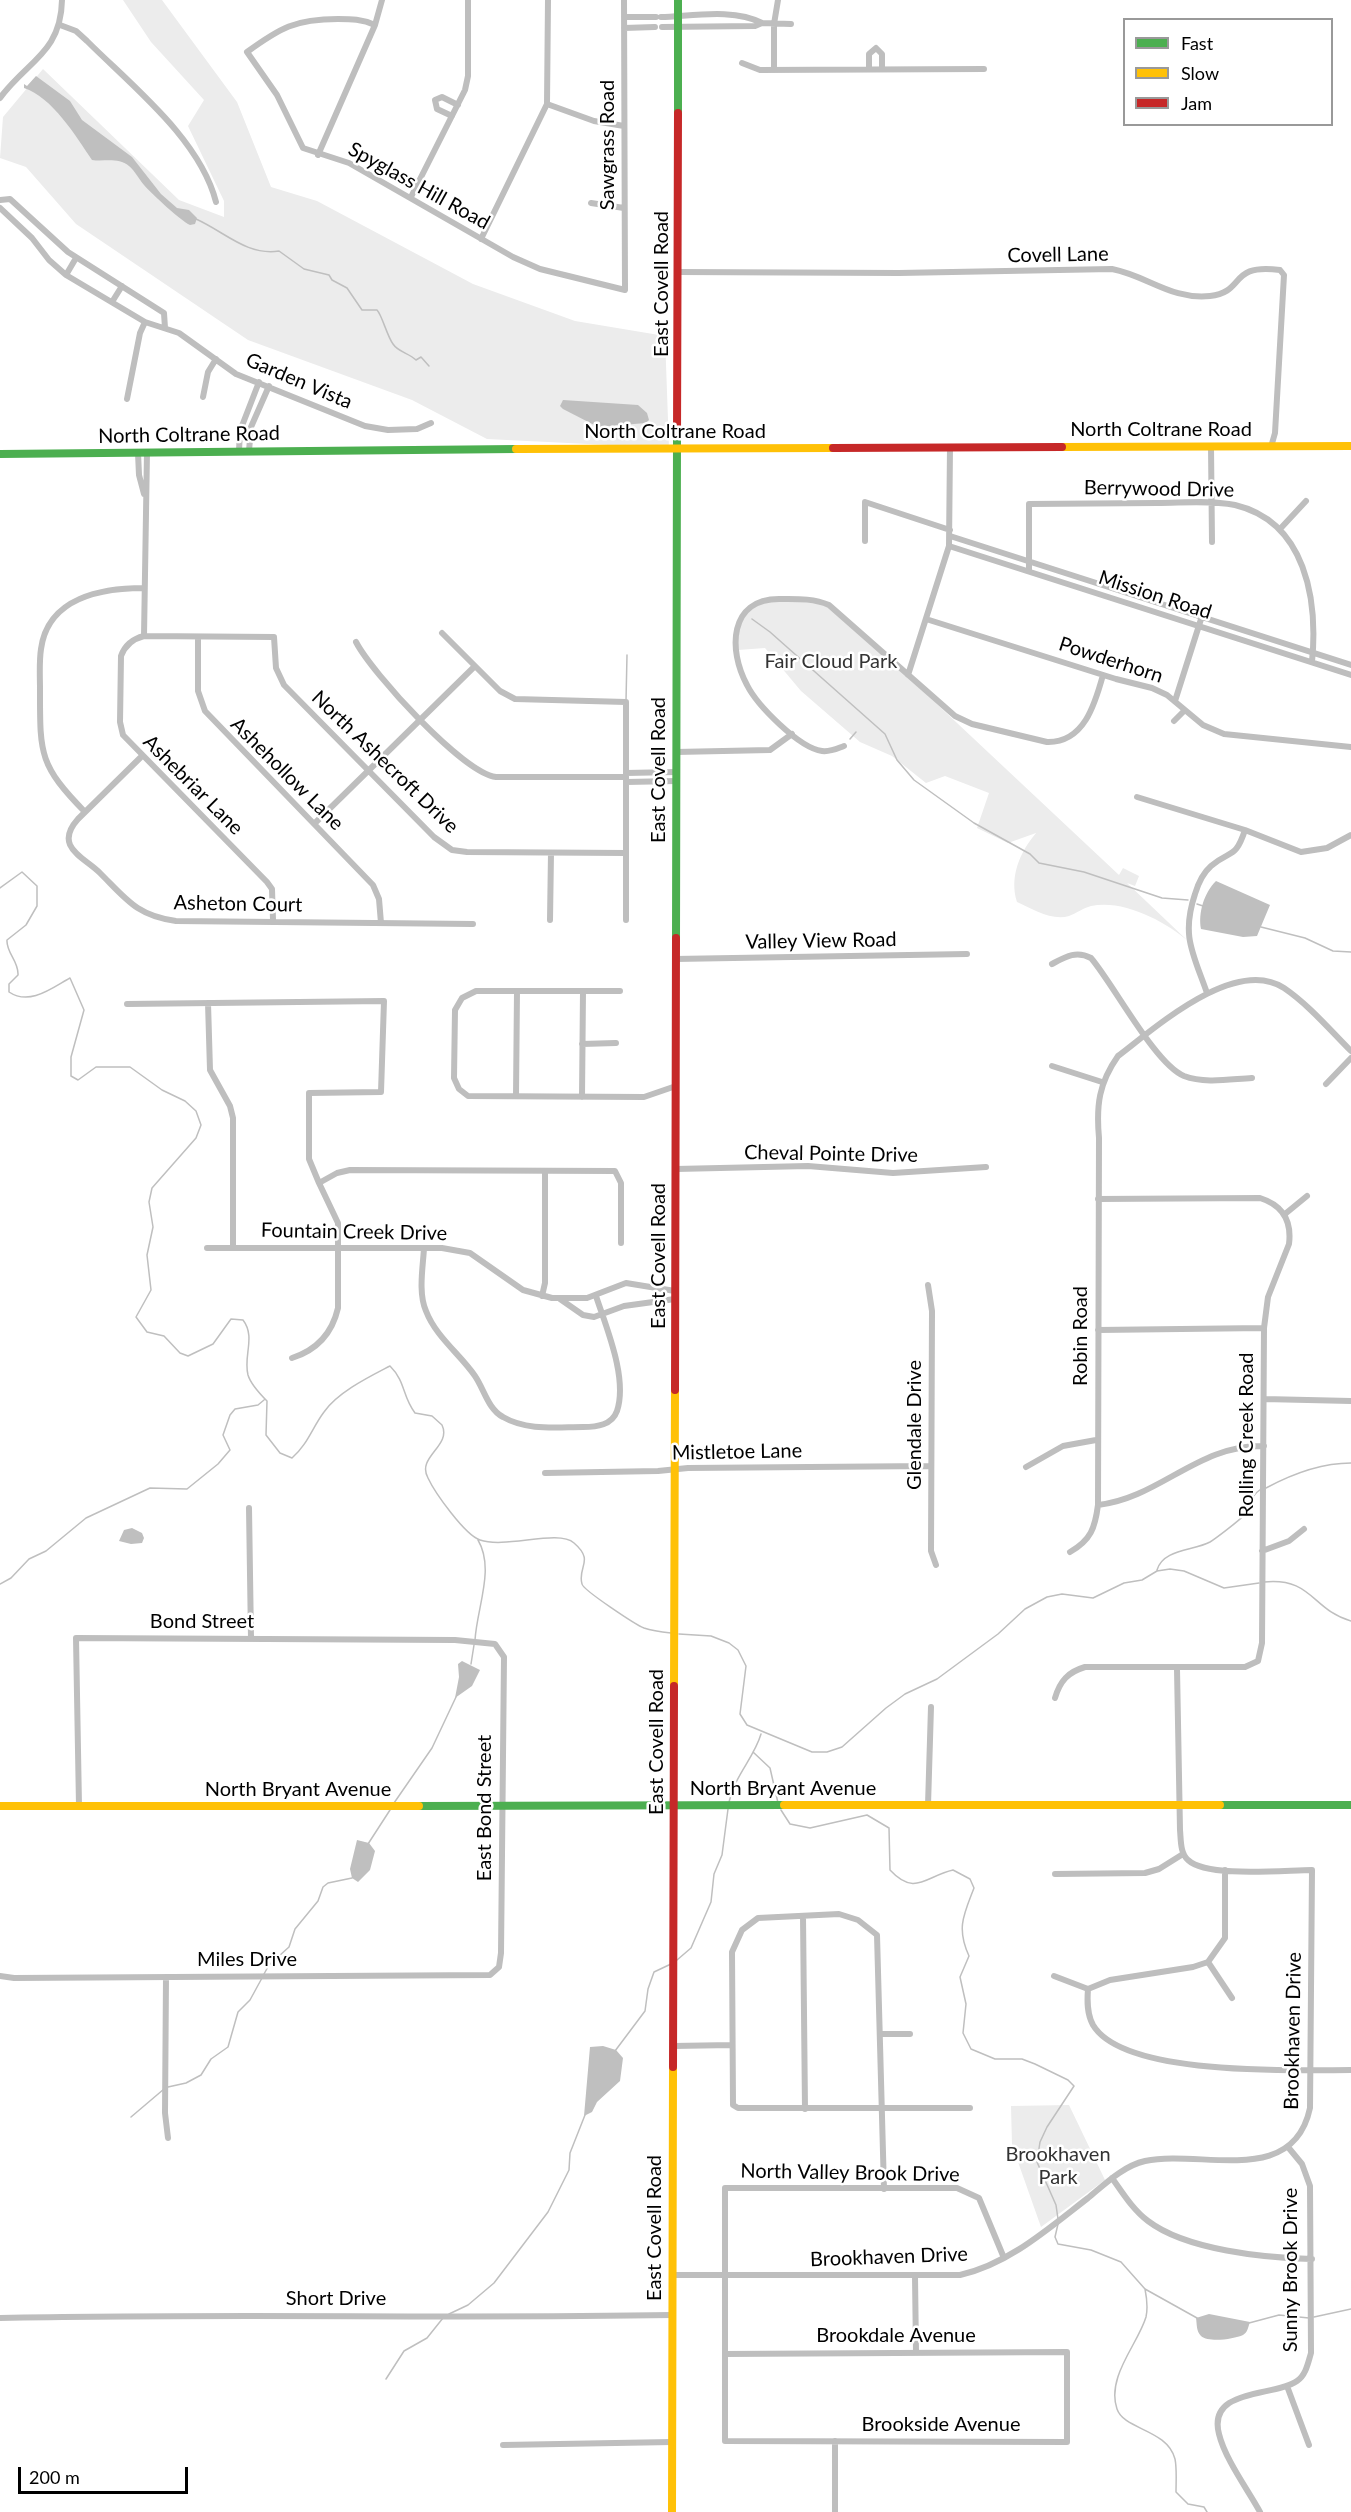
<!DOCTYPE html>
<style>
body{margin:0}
#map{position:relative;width:1351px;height:2512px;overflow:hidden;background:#fff;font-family:Lato,sans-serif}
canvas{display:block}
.legend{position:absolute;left:1123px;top:18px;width:210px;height:108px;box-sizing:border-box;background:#fff;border:2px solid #999;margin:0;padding:8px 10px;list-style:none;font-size:18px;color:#000}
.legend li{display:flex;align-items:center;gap:12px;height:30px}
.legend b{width:30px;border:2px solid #999}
.scale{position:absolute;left:18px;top:2467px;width:170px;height:27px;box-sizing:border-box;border:3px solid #000;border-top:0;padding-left:8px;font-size:18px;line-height:21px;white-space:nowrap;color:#000;-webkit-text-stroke:4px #fff;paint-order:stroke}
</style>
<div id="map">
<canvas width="1351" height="2512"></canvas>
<ul class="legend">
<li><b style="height:8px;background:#4caf50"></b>Fast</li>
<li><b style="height:8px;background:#ffc107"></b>Slow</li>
<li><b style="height:8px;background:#c62828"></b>Jam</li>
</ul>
<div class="scale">200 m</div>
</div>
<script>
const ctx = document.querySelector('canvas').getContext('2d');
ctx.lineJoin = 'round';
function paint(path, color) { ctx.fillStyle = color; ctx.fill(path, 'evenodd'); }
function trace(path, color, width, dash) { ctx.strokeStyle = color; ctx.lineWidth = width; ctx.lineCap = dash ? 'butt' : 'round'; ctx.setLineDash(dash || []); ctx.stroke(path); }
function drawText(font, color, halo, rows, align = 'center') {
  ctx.font = font + ' Lato,sans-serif'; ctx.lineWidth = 5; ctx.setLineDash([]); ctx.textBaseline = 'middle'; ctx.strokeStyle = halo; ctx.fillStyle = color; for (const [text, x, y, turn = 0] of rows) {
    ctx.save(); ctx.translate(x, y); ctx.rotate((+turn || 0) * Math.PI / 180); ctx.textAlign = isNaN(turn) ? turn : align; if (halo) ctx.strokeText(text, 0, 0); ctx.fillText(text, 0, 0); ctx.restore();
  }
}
const green = new Path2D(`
 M123,0H162L237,102L271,187L317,201L473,284L575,321L665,336L669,448L487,439L412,400L248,340L76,224L26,167L0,158L3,117L43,69L179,200L224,217V201L188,126L204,100L151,42Z
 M759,600L823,602L843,616L1119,875L1123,868L1139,876L1135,886L1127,883L1188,941C1165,921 1123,899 1091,906C1083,908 1077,913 1069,916C1052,921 1032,909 1017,902C1009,877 1020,852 1036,833L1008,843L977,828L989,793L945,776L926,783L892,756L860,742L801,691L765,648L738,650C737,623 738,617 759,600Z
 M1069,2105L1105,2180L1041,2227L1012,2145L1011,2106Z`);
const water = new Path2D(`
 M36,76L70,101L82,120L132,157L161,194L177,208L189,210L197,218L195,224L190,225C181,221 152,194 144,185C139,179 135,171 129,166C118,157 104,162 92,160C76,136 52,97 24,88V84L27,86Z
 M563,400L638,405L647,413L649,420L646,423L598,427L563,409L560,406Z
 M1216,881L1270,905L1257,936L1243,937L1201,929C1198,913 1204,893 1216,881Z
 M132,1528L142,1533L144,1538L142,1543L131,1544L119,1541L124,1530Z
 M462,1661L480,1670L472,1686L455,1698L459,1677L458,1664Z
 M357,1840L369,1843L375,1851L370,1870L358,1882L352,1878L350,1869Z
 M603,2046L616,2050L623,2058L620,2081L597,2102L592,2112L584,2116L590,2047Z
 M1209,2314L1250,2322C1248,2327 1248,2332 1243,2335C1234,2339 1209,2343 1201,2336C1196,2331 1197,2324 1196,2318Z`);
const stream = new Path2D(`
 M196,219C225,232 247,256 279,251L304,269L329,275L332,280L347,288L362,310H377C382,315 387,336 393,344C398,352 409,353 416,360L421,357L429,366
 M752,619L770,632L885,734L897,760L914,780L974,823L1030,854L1039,863L1084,872L1162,898L1188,900
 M626,701L627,655
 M850,739L856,732
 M0,888L22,872L37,886V906L26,925L7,940C6,953 19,961 18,975L9,984V992C30,1006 52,988 70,978L84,1010L71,1057V1076L78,1080L96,1067H130L162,1090L185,1101L196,1111L201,1125L196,1138L152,1188L149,1202L153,1227L147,1255L151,1290L136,1317L147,1332L164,1336L180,1353L188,1356L213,1344L231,1319L243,1320C256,1337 243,1356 248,1375C251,1385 261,1395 267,1401L266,1435L280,1453L292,1458C308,1444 312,1428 324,1412C338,1392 369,1377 390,1366C406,1382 402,1396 415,1413L432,1416L442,1425C452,1446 416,1457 428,1478C435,1493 465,1535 480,1540C506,1549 558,1529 574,1543C595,1561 577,1567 582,1584C583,1590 636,1625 644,1628C653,1631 662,1632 671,1633
 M1197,904L1203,906
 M1261,927L1305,938L1333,951L1351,952
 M1266,1488C1292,1474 1322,1463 1351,1463
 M1157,1570C1163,1549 1193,1551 1210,1542C1215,1539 1240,1520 1243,1516C1250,1506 1249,1497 1261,1489
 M1264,1582C1312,1577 1312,1610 1351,1621
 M0,1584L11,1578L29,1559L46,1551L86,1518L150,1488L187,1489L218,1464L230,1450L223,1435L230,1415L235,1409L258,1405L264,1400
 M679,1634L711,1636L729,1643L738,1650L746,1666L740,1714L747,1725L812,1752H827L842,1747L886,1708L905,1694L937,1679L998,1634L1025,1609L1047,1597L1062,1594L1093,1598L1124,1583L1142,1580L1157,1571L1170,1569L1184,1571L1224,1588L1259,1583
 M475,1640C477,1607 495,1569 478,1540
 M471,1664L474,1645
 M753,1752L770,1768L778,1803
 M729,1802C735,1775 754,1758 761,1734
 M394,1803L432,1748L456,1697
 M781,1810L790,1824L810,1828L867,1815L889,1828L890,1870C915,1897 926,1876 953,1870L970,1879L974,1888C964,1914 956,1928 969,1956L960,1977L966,2004L963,2033L971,2049L995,2059H1022L1035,2064L1068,2080L1074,2086L1047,2127L1040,2142L1037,2162L1056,2205L1058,2219
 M368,1844L390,1810
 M677,1960L691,1948L711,1902L714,1874L722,1855L728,1809
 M264,1974L269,1965L289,1947L295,1929L318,1901L323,1887L328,1883L352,1878
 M615,2051L645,2011L648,1989L654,1972L671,1964
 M168,2087L186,2083L201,2075L211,2059L228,2047L238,2012L250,2000L262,1978
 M131,2117L164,2089
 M1058,2224L1055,2237L1058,2244L1091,2250L1121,2262L1145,2289L1197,2318
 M1145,2289C1147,2299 1148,2308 1146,2317C1138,2344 1106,2377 1117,2409C1124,2430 1167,2429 1175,2459C1177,2469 1176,2481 1176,2492L1188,2504L1204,2507L1207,2512
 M449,2314L468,2305L494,2283L548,2212L569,2170L570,2153L585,2115
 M1314,2317L1351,2309
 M1249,2323L1279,2315L1309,2318
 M386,2379L404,2351L427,2338L443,2318`);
const street = new Path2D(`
 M624,17H656
 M661,17C692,16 734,8 762,23L755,26L662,27
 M762,23L791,24
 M60,25L76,31L87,41C132,86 200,139 216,202
 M375,25C362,19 351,19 338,19C295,19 280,28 247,52L277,95L303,148L349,163L513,257L540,269L625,290L624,0
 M624,28L655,27
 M742,63L760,70L984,69
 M869,69V54L876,48L882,54V69
 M774,70V24L778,0
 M0,98C27,61 61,53 62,0
 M547,104L594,121L624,126
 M452,116L437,109L435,100L442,97L458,105
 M318,155L375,25L382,0
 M411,197L465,90L468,76V0
 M0,200L10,199L68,252L164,313L165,328
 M591,203L624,208
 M0,208L32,238L49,260L66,275L145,322L179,333L236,374L365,426L388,430L417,429L431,423
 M481,239L547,104L548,0
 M678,272L899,273L1112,269C1148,276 1171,300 1210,296C1246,292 1228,263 1280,270L1284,275L1275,433L1271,447
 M66,275L76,258
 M112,302L122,286
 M203,397L208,372L216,359
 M127,399L140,333L145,322
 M1211,447L1212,542
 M239,451L240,431L259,382
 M249,451L251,427L269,386
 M138,453L139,475L144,494
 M1280,529L1306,501
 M950,536L1351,665
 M865,541V502L950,530
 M949,546L1351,675
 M1029,571V504C1072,504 1115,503 1157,503C1182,503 1211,500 1235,505C1306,522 1318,600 1312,662
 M926,619L1116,679L1152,688L1167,695L1203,725L1224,734L1351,747
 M442,633L500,691L515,699L626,702V920
 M144,636L147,452
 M198,637V691L205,711L373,885L379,899L381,923
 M356,642C372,673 463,773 496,777H626
 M908,675L949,546L950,447
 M1175,701L1202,616
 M1174,721L1184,711
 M844,746C836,749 831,752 822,751C799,748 757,705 747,685C728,650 729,599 779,599C796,599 813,598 829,605L955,716L972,724L1047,742C1084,743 1095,704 1103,675
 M676,752L770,750L792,734
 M142,756L78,819C53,847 84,857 100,873C126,899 137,916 176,921L473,924
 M626,773L676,772
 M626,782L676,781
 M1137,797L1245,830L1301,852L1327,848L1351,835
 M85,812C39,765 40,754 40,690C40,676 39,662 41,649C48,597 103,588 144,588
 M314,824L475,666
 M273,920L272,889L267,882L123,735L120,722L121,656C125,645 132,639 144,636L274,637L276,668L284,685L434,837L452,850L467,852L626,853
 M550,920L551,853
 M675,959L967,954
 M1052,964C1065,957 1076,950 1091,958C1114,985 1155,1064 1184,1076C1205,1084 1231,1079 1252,1078
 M620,991H476L462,998L455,1010L454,1078L459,1089L468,1096L644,1097L676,1086
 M1207,993C1193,953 1181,936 1195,894C1198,884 1203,873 1211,866C1231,849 1235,860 1245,830
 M208,1003L210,1070L230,1106L233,1118V1248
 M127,1004L384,1001L381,1092L309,1093V1159L319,1183
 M582,1044L616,1043
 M1052,1066L1102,1082
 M1326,1084L1351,1058
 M516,1096L517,991
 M582,1097L583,991
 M676,1169L808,1166L893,1173L986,1167
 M1285,1214L1307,1196
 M207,1248H442L470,1253L523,1290L552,1298H587L626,1283L675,1291
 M424,1248C423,1267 418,1293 426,1311C436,1337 460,1354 475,1376C484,1389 488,1409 503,1417C527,1431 557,1427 583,1427C597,1427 612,1425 617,1411C628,1378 606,1327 596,1296
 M928,1285L932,1311L931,1551L936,1565
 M542,1296L545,1283V1172
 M560,1299L583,1315L594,1317L624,1306L675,1299
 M1098,1330L1264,1328
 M292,1358C317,1350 332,1334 338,1308V1223L319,1183L337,1173L350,1170L615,1171L621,1183V1243
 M1264,1399L1351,1401
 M1026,1467L1063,1446L1096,1440
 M545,1473L658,1471L688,1468L931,1466
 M1098,1505C1160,1498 1198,1444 1264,1446
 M249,1508L251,1639
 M1262,1551L1289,1541L1304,1529
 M1070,1552C1091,1540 1095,1528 1098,1505L1099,1138C1096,1105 1099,1083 1118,1056C1155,1028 1235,956 1284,988C1309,1005 1330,1030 1351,1051
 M1055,1698C1060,1681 1068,1672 1085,1667H1245L1258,1661L1262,1643L1264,1328L1268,1297L1289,1244C1292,1220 1282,1205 1260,1198L1098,1199
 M928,1805L931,1707
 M1055,1874L1145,1873L1159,1869L1183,1854
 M803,1916L805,2109
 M1208,1962L1232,1998
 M0,1976L14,1978L490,1975L499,1967L501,1953L504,1657L495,1644L455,1640L76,1638L79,1806
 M1054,1976L1088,1989
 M166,1977L165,2113L168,2138
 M1088,1989C1087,2002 1087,2014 1093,2025C1124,2077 1296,2070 1351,2070
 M1088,1989L1110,1980L1193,1967L1208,1962L1225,1938V1870
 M880,2034H910
 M673,2046L732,2045
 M1112,2178C1122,2192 1133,2210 1148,2221C1186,2250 1265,2258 1312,2259
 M884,2189L877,1935L858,1920L839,1914L758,1918L742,1930L732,1952L733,2105L738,2108H970
 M672,2275H960C1009,2264 1049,2228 1088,2198C1105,2184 1123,2166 1145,2161C1201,2149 1293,2188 1310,2108L1312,1870C1285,1870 1207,1878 1188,1860C1180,1853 1181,1840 1180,1830L1177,1669
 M915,2276L916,2352
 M0,2318C224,2313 448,2319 672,2315
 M725,2354L1067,2352V2442L725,2441C725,2357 725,2272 725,2188H957L979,2198L1004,2258
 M1287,2386L1309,2445
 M835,2441V2512
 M503,2445L672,2442
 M1260,2512C1248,2490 1225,2459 1219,2434C1207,2388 1274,2397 1297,2381C1306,2375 1308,2363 1311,2353L1310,2186L1302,2164L1288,2147`);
const fast = new Path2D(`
 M678,113V0
 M0,454L516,449
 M676,938L677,436
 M1220,1805H1351
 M419,1806L784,1805`);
const slow = new Path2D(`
 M1062,447L1351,446
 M516,449L833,448
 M674,1686L675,1390
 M784,1805H1220
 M0,1806H419
 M672,2512L673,2067`);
const jam = new Path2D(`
 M677,436L678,113
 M833,448L1062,447
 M675,1390L676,938
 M673,2067L674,1686`);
const streetNames = [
 ["Sawgrass Road",608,145,-90],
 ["Spyglass Hill Road",419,186,29],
 ["Covell Lane",1058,255,-1],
 ["East Covell Road",662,284,-90],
 ["Garden Vista",299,381,23],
 ["North Coltrane Road",1161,430],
 ["North Coltrane Road",675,432],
 ["North Coltrane Road",189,435,-1],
 ["Berrywood Drive",1159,489,1],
 ["Mission Road",1155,595,18],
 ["Powderhorn",1111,660,18],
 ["North Ashecroft Drive",385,762,44],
 ["East Covell Road",659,770,-90],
 ["Ashehollow Lane",287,774,45],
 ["Ashebriar Lane",193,785,45],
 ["Asheton Court",238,904,1],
 ["Valley View Road",821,941,-1],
 ["Cheval Pointe Drive",831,1154,1],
 ["Fountain Creek Drive",354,1232,1],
 ["East Covell Road",659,1256,-90],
 ["Robin Road",1081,1336,-90],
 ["Glendale Drive",915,1425,-90],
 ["Rolling Creek Road",1247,1435,-90],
 ["Mistletoe Lane",737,1452,-1],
 ["Bond Street",202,1622],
 ["East Covell Road",657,1742,-90],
 ["North Bryant Avenue",783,1789],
 ["North Bryant Avenue",298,1790],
 ["East Bond Street",485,1808,-90],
 ["Miles Drive",247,1960],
 ["Brookhaven Drive",1293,2031,-89],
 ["North Valley Brook Drive",850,2173,1],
 ["East Covell Road",655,2228,-90],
 ["Brookhaven Drive",889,2257,-2],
 ["Sunny Brook Drive",1291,2270,-90],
 ["Short Drive",336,2299],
 ["Brookdale Avenue",896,2336],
 ["Brookside Avenue",941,2425]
];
const parkNames = [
 ["Fair Cloud Park",831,662],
 ["Brookhaven",1058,2155],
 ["Park",1058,2178]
];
paint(green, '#ececec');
paint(water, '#bfbfbf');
trace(stream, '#bfbfbf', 1.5);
trace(street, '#bebebe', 6);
trace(fast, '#4caf50', 8);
trace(slow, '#ffc107', 8);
trace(jam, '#c62828', 8);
drawText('20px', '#000', '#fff', streetNames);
drawText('20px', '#333', '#fff', parkNames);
</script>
